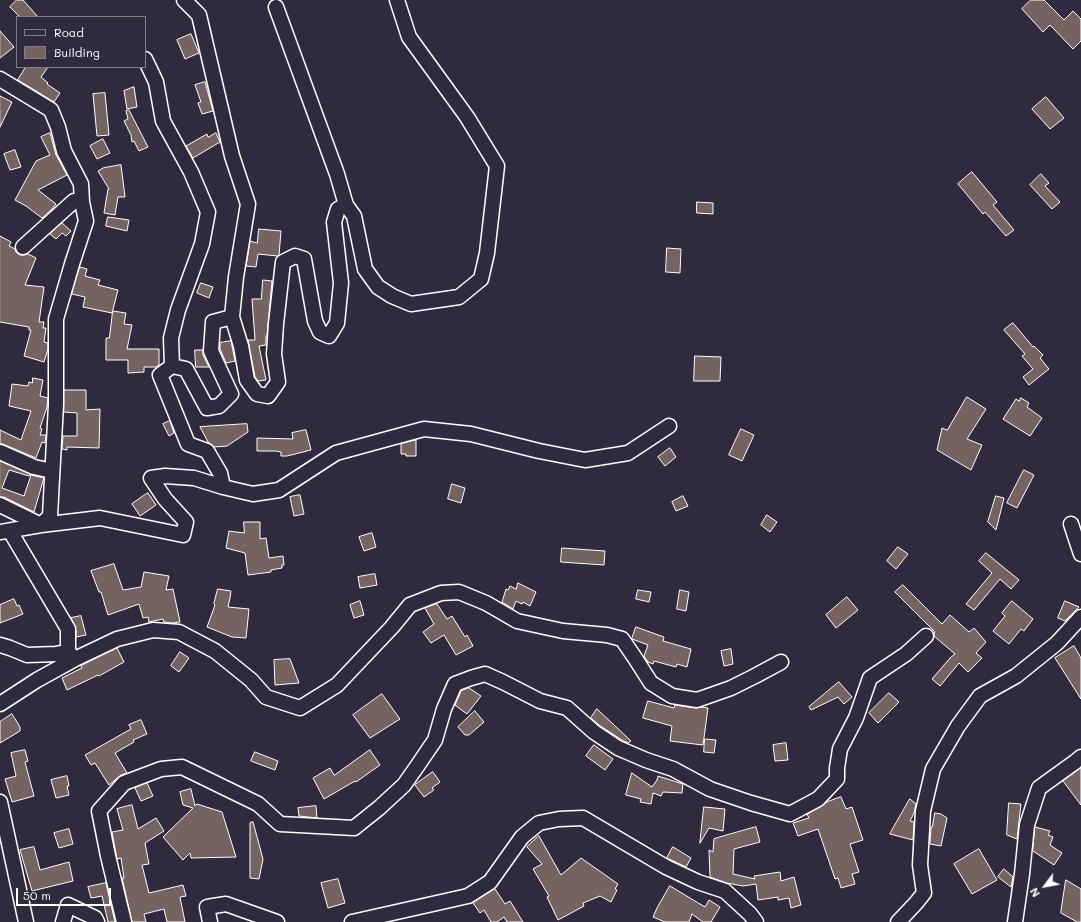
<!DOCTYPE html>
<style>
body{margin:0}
#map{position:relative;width:1081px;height:922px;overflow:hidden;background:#2f2a3d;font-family:Mali,sans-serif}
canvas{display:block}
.legend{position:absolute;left:16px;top:16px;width:130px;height:52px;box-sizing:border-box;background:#2f2a3d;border:1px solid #827f8b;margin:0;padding:5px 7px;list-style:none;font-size:12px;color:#fff}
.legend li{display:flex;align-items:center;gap:8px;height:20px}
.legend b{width:20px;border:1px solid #827f8b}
.north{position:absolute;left:1025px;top:866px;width:40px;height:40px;-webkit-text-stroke:3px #2f2a3d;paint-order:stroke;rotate:238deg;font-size:11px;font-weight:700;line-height:16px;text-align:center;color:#fff}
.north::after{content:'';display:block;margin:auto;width:14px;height:18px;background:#fff;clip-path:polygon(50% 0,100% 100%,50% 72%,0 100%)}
.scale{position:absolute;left:16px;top:888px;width:95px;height:18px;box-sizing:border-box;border:2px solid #fff;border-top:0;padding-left:5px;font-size:12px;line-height:14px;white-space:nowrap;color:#fff;-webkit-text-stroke:3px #2f2a3d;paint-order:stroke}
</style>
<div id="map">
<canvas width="1081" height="922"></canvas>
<ul class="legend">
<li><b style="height:5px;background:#2f2a3d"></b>Road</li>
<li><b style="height:11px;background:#756362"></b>Building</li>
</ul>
<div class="north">N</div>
<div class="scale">50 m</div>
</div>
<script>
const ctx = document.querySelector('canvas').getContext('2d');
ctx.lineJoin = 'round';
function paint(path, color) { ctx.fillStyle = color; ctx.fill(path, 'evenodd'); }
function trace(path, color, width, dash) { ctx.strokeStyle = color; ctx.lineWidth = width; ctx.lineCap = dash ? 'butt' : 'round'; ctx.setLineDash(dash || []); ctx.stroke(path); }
const building = new Path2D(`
 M17,0H23L38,17H20L10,7Z
 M1031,0H1044L1064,20L1073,11L1081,19V41L1073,49L1050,25L1043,32L1022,9Z
 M0,31L14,47L0,58Z
 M191,34L199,53L185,59L177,40Z
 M26,67H48L41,77L48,83L47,84L60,93L54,102L18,80Z
 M205,82L213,111L202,114L198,103L201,102L195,85Z
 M134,87L137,107L127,109L124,91Z
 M105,93L109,135L97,136L93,94Z
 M0,96L12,102L0,127Z
 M1046,97L1064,118L1050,129L1032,109Z
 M129,110L148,147L139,151L134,141L132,142L131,135L124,121L128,119L126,111Z
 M50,133L56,155L67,175L38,190L56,204L52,209L42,218L26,206L15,200L36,161L50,155L41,137Z
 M216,133L220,142L193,158L186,146L207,134L208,137Z
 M103,139L110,153L97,159L90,146Z
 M15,150L21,167L10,170L4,154Z
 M121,165L125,197H118L115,215L104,213L108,189H109L98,171L103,168Z
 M972,172L997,202L993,205L1014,230L1006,236L985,212L983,214L958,184Z
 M1041,174L1049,183L1045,186L1060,202L1052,209L1030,185Z
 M697,202L713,203V214L697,213Z
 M108,217L129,220L127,231L106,226Z
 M62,223L71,231L66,236L62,233L56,239L50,234Z
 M259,229L281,231L279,255L278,256L258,254L256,267L246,266L250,241L257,243Z
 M0,236L11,242L9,246L15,249L16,252L20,255H24L28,254L36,258L25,285L44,287L39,322H44L43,328H46L44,342L48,343V349L44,362L24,356L31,330H29V327L0,322Z
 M667,248L681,249L680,273L666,272Z
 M80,267L87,269L85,276L100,280L98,285L118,290L112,313L83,307L85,297L72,294Z
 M263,280L272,281L267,336H266V345L259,346L266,380L258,381L255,377L248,340H255L252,299H261Z
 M201,283L213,287L209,298L197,293Z
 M113,311L126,313L124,324L132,325L127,349H159V365L156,367H144V372L128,373V360H106V338H109Z
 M1013,323L1033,347L1034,346L1043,355L1040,358L1049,369L1029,385L1023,377L1033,369L1022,356L1025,354L1004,330Z
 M231,341L235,361L226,363L220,349V343Z
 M195,350H203V355L209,367H196Z
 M695,356L721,357L720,381H694Z
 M33,378L43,380L40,396L48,398L47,407L40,428L42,429L40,435H46L45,443L42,442L36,458L3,444H0V430L21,440L31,411L9,406L12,384L28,386L29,382L32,383Z
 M64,390H86V410L100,409L99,448L67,447V450L62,449L63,436H77V413L64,412Z
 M967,397L986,409L967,439L982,445L971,470L937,450L942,428L947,430Z
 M1021,398L1029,403L1027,407L1042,418L1030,436L1003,419L1016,399L1019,401Z
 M170,421L174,433L169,436L163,424Z
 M247,424L248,432L227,446L214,447L208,442L200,427Z
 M741,429L754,435L742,461L729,455Z
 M306,430L311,450L287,456H281V452L276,451H257V438L293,439L292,433Z
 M416,440V456H406V454H401V444Z
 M670,448L676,457L665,466L658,457Z
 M0,461L30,474L29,476L9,470L2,488L24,496L31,475L44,478L43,481L34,512L4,497H0Z
 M1024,470L1034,475L1017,508L1007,503Z
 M452,484L465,488L461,503L448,499Z
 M148,493L156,505L140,516L132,504Z
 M300,495L304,514L294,516L290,497Z
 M683,496L688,506L676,511L672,502Z
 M996,496L1004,498L996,530L988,522Z
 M767,515L777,522L770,532L761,525Z
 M244,522H260V539L266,538L269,558L283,556L284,565H282V568L271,570V572L248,575L245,553L226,548L229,531L244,533Z
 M372,533L376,547L364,551L359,537Z
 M898,547L908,554L896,569L887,561Z
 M562,548L605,551L604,565L561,562Z
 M986,553L1019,580L1011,589L1000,579L974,610L966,604L992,573L979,561Z
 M114,564L123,590L141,587L144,572L169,576L166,590L173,589L180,622L172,623L164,622L163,619L149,622L148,617L143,618L139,604L108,615L101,592H99L91,571Z
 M375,574L377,585L360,588L358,577Z
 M518,583L536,592L530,606L523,602L522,604L516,601L513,609L502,602L506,589L508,590L510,586L516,589Z
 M903,585L942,624L950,615L969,632L974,628L986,642L976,653L982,658L968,672L959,663L940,686L932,679L950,658L955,654L934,636V633L935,632L895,592Z
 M218,589L231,591L230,598L228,607L249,609L246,638L232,637L207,627L215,605L214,604Z
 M638,590L651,592L649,602L636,599Z
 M680,590L689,592L686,611L677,609Z
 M847,597L858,610L836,628L826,615Z
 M14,599L17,606L19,605L23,614L0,623V605Z
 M360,601L364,615L354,618L350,605Z
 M1012,601L1033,619L1024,631L1021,629L1009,644L993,631L1005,616L1002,613Z
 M1065,601L1079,607L1065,621L1058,618Z
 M437,604L447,619L452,616L465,637L467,635L473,646L456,655L444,635L431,643L423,632L434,624L425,608Z
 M81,616L86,635L76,637V629L71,618Z
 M636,627L664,637L663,641L691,649L687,667L677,664L676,667L654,661L653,664L648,662L644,656L648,645L632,639Z
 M1074,646L1081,658V699L1055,658Z
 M117,648L124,662L99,676L98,675L67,690L62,678L82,668L81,666Z
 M731,649L733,664L724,666L721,651Z
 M180,652L189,658L179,672L171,666Z
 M290,659L299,683L275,685L274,660Z
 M839,682L852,697L844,704L838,697L811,710L809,707Z
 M469,688L481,696L467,714L455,705L461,691Z
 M889,693L899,702L878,723L869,713Z
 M382,694L400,719L370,738L353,715Z
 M648,701L674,708L675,705L696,708L701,707L708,708L703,745L670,741L672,726L643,718Z
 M597,709L631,741L628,743L622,740L599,725L591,718Z
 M475,711L484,722L469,735H465L458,727Z
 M12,714L20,727V731L0,743V722Z
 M141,720L147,734L133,740L134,742L115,753L127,773L121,775L109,785L95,763L91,765L85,755L131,729L129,725Z
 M705,739L716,740L714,753L704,752Z
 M786,743L788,760L775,761L773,745Z
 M594,745L613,759L605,770L586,756Z
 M25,750L28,761L25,762L34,796L12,802L5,779L16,776L11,753Z
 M370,750L380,765L356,782L355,781L324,799L313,778L330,768L334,775Z
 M255,752L278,761L275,770L251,761Z
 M1081,768V805L1063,781Z
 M433,772L440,782L432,788L434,790L424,797L415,785Z
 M632,773L652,787L657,780L658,776L683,784L682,793L663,792L661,796L653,793L651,804L640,802L641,799L626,795Z
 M67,776L69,786H67L69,795L56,798L51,780Z
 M147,783L153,796L141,801L135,788Z
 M191,789L195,806L197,804L222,812L236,857L191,858L190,853L183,860L163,837L193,808L183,805L180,792Z
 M841,797L846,809L852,807L863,840L850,844L859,872L852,874L855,884L841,888L838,878L835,879L818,829L798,836L793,823L809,818L807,814L822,806L827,802Z
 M910,799L916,804L914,813L910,821L914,822L913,840L890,834Z
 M1009,803L1021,804L1017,839L1007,835Z
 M132,805L138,829L156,818L164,831L145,843L149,864L142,865L149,893L183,885L186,896L180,897L185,922H167L164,909L144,914L146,922H132L122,878H124L121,858L117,859L112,832L123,830L117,809Z
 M316,806L317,818L299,816L298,808Z
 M704,807L725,809L723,831L709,828L700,843Z
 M935,813L941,814L947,818L941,846L930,844L931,827H932Z
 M253,822L263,859L259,879L250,878V823Z
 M756,827L760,842L734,849L733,874L755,879L754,876L780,872L781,881L794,877L801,905L791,908L789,898L778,900V897L758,900L756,884L743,886L727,883L710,877L709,850L713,852L714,839Z
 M1035,827L1050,831L1048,835L1053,837L1050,845L1062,853L1054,865L1033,851Z
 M69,829L73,844L59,848L54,833Z
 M539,836L561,875L581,858L618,884L615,889L617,890L611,902L600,896L583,903L584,906L558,920L547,897L549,896L533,869L542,864L527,847Z
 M34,847L40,870L69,862L73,881L32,891L20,850Z
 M673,847L691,858L686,867L667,858Z
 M979,849L997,880L972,894L954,864Z
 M1004,869L1013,877L1011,887L998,877Z
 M338,879L345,903L328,908L321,883Z
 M1066,880L1081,889V922H1077L1061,913Z
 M106,883L115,922H108L102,896L91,898L88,887Z
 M670,886L705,907L709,900L720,907L711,922H703L692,914L689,922H665L653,917L657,908Z
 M495,889L505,904L510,901L523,922H507L504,917L497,922H491L484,910L480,913L473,903Z`);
const minor = new Path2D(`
 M184,0L199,15L232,156L248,204L236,277L232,317
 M276,7L337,174L346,205
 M145,59L156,82L163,121L191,172L208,212L202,244L178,310L171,338L172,366
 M0,79L51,110L58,127L64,151L81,184L82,202L86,221L72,264L56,319V404L50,516L41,525L0,505
 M23,247L74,201L82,202
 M0,452L34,467L52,471
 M223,487L220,473L207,451L188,444L160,375L172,366L186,369L207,408L219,406L231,394L211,351L213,322L232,317L241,346L247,380L257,394L268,396L278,382L274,354L276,324L283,262L295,256L304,259L315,321L320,332L329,336L337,323L341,283L334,222L338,209L346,205L354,216L365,269L378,287L392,296L411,304L459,297L481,279L487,253L497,166L467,117L409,37L397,0
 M1071,524L1081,554
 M10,531L68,629V652
 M0,532L41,525L100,518L183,535L186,522L165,499L151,478L165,476L194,478L223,487L253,494L279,490L336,453L424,429L471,434L539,451L585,460L628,453L669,426
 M0,645L10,648L27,655L56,654L68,652L75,659L37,680L0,704
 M75,659L117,639L153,630L179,632L215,651L251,680L266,697L300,708L337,685L392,627L410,605L441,593L459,592L486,603L517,621L563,631L607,635L622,639L635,658L651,683L672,696L697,700L731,688L755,676L781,662
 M0,802L26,922
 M63,922L68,905L95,918L97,922
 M124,922L108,856L99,811L124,783L161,769L182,767L258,804L280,824L354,828L379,808L404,785L418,765L435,740L444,709L455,684L471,678L485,674L503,682L540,701L567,708L594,732L618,748L646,760L673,769L710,789L751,803L790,814L818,799L837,779V768L840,749L856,718L870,678L906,654L926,636
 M210,922L207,907L226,904L277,922
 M352,922L468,896L490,882L522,837L539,823L559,819L583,818L666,867L698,882L725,891L750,914L756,922
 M898,922L916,903L924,893L920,865L923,811L933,769L958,726L980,696L1016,676L1057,643L1081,617
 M1015,922L1022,874L1027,825L1039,788L1075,762L1081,757`);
paint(building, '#756362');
trace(building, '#fff', 1);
trace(minor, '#fff', 17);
trace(minor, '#2f2a3d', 14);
</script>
